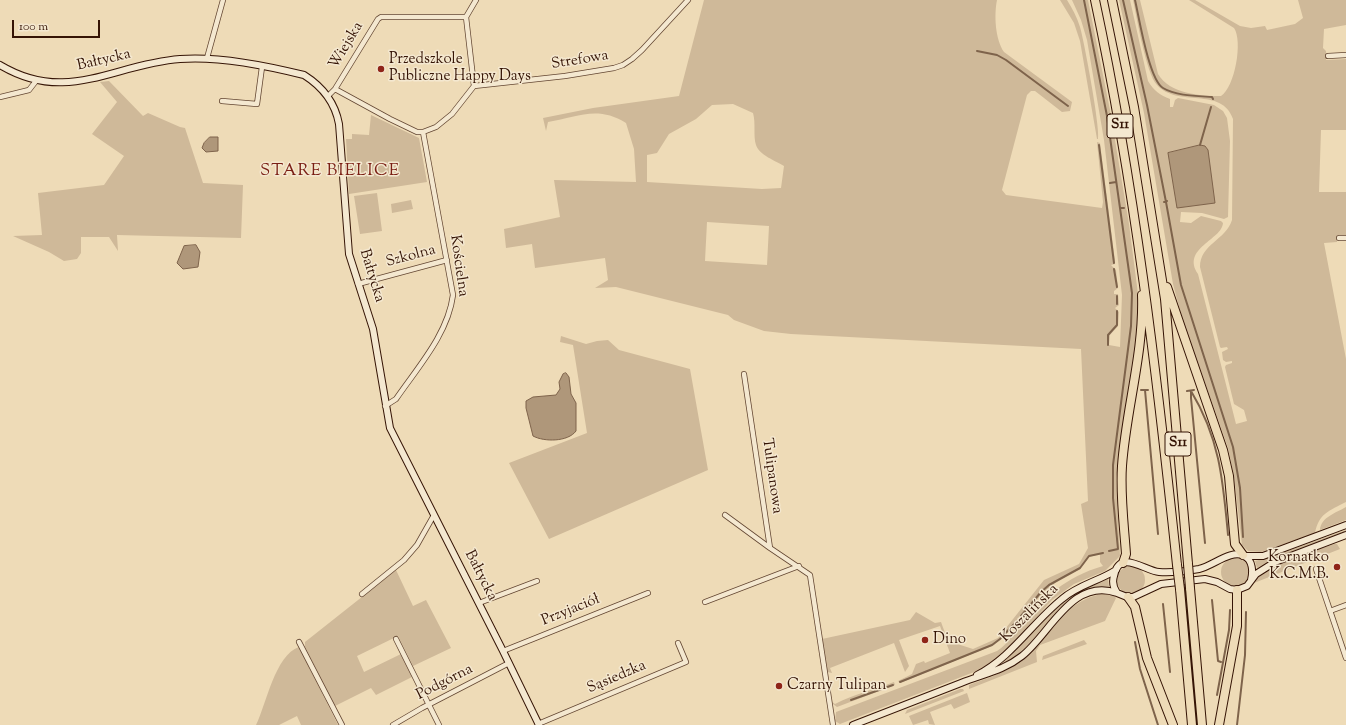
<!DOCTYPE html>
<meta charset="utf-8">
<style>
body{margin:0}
#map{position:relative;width:1346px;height:725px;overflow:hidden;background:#eedbb7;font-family:"Sorts Mill Goudy",serif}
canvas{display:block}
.scale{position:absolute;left:12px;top:20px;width:88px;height:18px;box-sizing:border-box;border:2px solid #351405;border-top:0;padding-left:5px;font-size:12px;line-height:14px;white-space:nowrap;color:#351405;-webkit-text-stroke:3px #f4e8d0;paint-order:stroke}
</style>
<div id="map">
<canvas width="1346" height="725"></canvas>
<div class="scale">100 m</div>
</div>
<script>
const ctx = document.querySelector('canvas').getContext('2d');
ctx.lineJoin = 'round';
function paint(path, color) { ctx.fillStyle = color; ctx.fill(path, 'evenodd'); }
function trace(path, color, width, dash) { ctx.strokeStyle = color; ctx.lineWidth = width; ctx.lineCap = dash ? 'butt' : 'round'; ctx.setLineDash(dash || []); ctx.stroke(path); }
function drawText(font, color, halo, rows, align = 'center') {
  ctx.font = font + ' "Sorts Mill Goudy",serif'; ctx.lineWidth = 3; ctx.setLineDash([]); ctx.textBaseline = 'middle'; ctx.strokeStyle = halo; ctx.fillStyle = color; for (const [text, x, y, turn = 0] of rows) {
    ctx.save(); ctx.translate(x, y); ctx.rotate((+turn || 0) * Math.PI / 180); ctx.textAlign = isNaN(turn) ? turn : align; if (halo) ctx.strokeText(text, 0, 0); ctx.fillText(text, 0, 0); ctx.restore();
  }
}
const green = new Path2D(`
 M704,0H997C994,14 995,39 1004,52L1072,102L1070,111L1062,112L1035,91H1031L1027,95L1002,190L1006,195L1102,208L1103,202L1097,142L1100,143L1115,261V264L1111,265L1116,270L1118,288L1114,291V294H1118L1119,305L1115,308L1119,312L1118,326L1110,335L1109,345L1120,347L1122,295L1104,140L1087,40L1081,20L1072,0H1088L1110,110L1129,224L1138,294L1137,339L1116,479L1120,556L1105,571L1074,584L1052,600L1012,645L987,667L840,724L835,721L836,712L997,651C1007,645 1012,635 1020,626C1045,597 1065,577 1103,566L1100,562V554L1089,557L1080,569L1060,579L1043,593L1022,617L1020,616L1017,619L1018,621L994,645L900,683L898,681L912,674L916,664L924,661L925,663L950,653L940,626L899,640L909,666L905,672L894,643L830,668L832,673L827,672L822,639L910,620L916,612L935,623L941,622L948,641L973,649L998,638L1044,580L1079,564L1088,548L1081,504L1088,501L1081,349L791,334L764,331L734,320L728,315L616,287L595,288L608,280L605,258L535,268L532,244L506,248L504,229L560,217L554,180L636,182L634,149L626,123C598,105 577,117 548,122L546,131L543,118L593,108L679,96ZM733,104L753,113C756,123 753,136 756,145C759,155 776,161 784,166L781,188L762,189L647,182V155L657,153L669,134L696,119L712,105ZM707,222L769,226L767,265L705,261Z
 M1060,0H1067C1072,8 1077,17 1080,27C1084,40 1101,131 1098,139H1097L1080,41L1074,23Z
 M1119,0H1130L1148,81C1154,91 1160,95 1170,99V107H1173L1175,100L1178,98L1214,105L1223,111L1227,118L1230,141L1228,217L1224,219L1202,213L1181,212L1180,222L1191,223L1201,216L1221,221L1223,223C1222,240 1181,248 1198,274L1236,424L1247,421L1244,410L1234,404L1225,367L1226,365L1232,363V361L1226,362L1223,360L1222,352L1228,349L1227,347L1221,348L1220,347L1200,267C1200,244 1226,240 1232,220L1233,119C1222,86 1177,108 1157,85C1146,73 1137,18 1133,0H1140L1158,74C1170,94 1200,96 1221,96C1235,87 1243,41 1234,28L1189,0H1195L1240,26L1251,28L1265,26L1267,30L1295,24L1303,18L1298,0H1346V25L1324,29L1323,48L1326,51V60L1346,59V130H1321L1319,192H1346V235H1337V242L1324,243L1346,359V502C1329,511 1319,513 1315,533L1261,552L1248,551L1242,545L1234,477L1228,448L1182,318L1173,284L1144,113Z
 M109,81L143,116L148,113L180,127L185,128L203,183L243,185L241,238L117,235L118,251L109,237H81V253L77,259L64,261L49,252L13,236L42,235L38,193L104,185L124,156L92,134L117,102L100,82Z
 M371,115L419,138L427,182L349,194L346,139H352V134L369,135Z
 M377,193L382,231L360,234L354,196Z
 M411,200L413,209L392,213L391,204Z
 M561,336L586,344L597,341L608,340L619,350L690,369L708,470L549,539L509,463L587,433L573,345L560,342Z
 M1346,507V520L1320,530C1321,517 1336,513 1346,507Z
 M1346,530V532L1274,558L1257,568L1255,561L1274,556Z
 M1334,544H1337L1340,549L1254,583C1265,564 1313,551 1334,544Z
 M1221 572a14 14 0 1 1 28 0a14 14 0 1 1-28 0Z
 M1117 580a14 14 0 1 1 28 0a14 14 0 1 1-28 0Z
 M396,570L413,606L426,600L451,648L413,666L398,636L357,656L364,672L401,654L412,677L376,695L371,688L335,706L305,647V642Z
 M1108,579L1109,587C1070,587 1057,613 1035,640C1025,653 1011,661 996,668L1063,602L1077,592Z
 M1102,594L1113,595L1116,598L1105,621L1040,645L1036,651L1037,662L969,689V685C981,680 995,677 1006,669C1035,647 1065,599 1102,594Z
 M1084,640L1087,644L1042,660L1043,656Z
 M299,647L338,725H301L297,716L279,725H256C266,705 275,655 299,647Z
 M894,682L895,685L837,707L833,704L832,702L835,704C854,694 874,690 894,682Z
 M960,689H963L964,691L905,714L907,710Z
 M967,693L970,702L954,709L951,704L930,712L935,725L929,724L928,720L913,725L909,716Z`);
const water = new Path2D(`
 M210,137H218V151L206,152L202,148L204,143Z
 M1200,145L1205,146L1208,150L1215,203L1177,208L1168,153Z
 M196,245L200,252L198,267L183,269L177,263L184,246Z
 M566,373L569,377L571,394L576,403V431C568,442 544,442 533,436L526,408V401L533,397L556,395L560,389L559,382L563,374Z`);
const stream = new Path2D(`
 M1084,0L1107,116L1132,293L1131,326L1113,465V498L1118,549L1109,551
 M1123,0L1147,105L1166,202L1167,201
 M1135,0C1139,17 1149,80 1163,88C1176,96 1197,96 1212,97L1213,99
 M977,51L997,55L1006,60L1068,106
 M1099,145L1114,263
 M1200,145L1211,107
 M1110,183L1116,182
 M1164,202H1166L1181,285L1233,447L1240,488L1243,537
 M1120,208H1124
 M1114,269L1117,287
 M1117,296V304
 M1108,345V335L1117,325V311
 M1141,390H1148
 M1145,390L1158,534
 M1187,391L1194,390
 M1191,391V398L1205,543
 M1191,391C1220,439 1223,481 1228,535
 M1212,600L1218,661L1221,662
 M1163,604L1170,672
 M1021,616L1041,592L1049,585L1080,568L1089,556L1103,553
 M1135,642L1140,669L1158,725
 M900,682L992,645L1000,639L1017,621
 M1217,695L1229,630L1230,610
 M851,700L893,685
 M1237,725L1245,655L1246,612`);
const street = new Path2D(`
 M1328,56L1346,55
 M207,58L223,0
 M474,86L565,76L614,68L623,65L632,59L642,50L688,0
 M474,86L466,17L476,0
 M335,89L390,119L417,132H423L436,127L452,114L474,86
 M328,96L335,89L378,19L381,17H466
 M0,97L29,90L36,81
 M222,101L257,104L262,67
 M1339,238H1346
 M358,284L447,260
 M744,374L770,548L810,575L833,725
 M385,406L396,399C418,367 448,334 453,295L423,132
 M725,515L770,548
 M1316,569L1346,658
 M362,594L404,560L417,545L434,515
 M705,602L799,566
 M479,603L537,581
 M1330,611L1346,605
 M396,639L439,725
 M299,642L342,725
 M503,651L648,593
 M538,724L686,662L678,643
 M393,725L422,708L509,663`);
const secondary = new Path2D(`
 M0,65C67,105 113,64 180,59C217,56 268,66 304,75C323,87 335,102 339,124L349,254L373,329L390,428L503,651L539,725
 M1245,556H1263L1346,525
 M1251,580C1253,572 1253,560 1244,556C1231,549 1213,566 1199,569C1187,571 1172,573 1159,572C1145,571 1119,548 1114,576C1112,582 1113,587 1117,593L1127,597H1133L1161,584L1205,579L1217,582L1230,589L1237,590L1247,586L1256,574L1275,562L1346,535
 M977,675C1012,657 1032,623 1062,599C1078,585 1099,581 1116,570
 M853,725C889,711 925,697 961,683C983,674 1003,671 1022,656C1050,634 1072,577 1117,593`);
const highway = new Path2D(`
 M1095,0C1135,187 1157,375 1177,565
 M1112,0L1134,107L1165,299L1188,564
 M1167,287L1223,450L1229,476L1235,544L1243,555
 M1123,563L1126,554C1124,525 1120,495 1122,466C1126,409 1144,353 1142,295
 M1190,588L1202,725
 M1180,589L1192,725
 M1128,597L1135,607L1147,658L1173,725
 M1219,725L1237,626V590`);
const highwayBridge = new Path2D(`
 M1188,564L1190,588
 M1177,565L1180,589`);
const markers = [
 [381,69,4,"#8f2418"],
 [1337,567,4,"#8f2418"],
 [925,640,4,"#8f2418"],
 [779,686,4,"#8f2418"]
];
const shields = [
 [1120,126,26],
 [1178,444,26]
];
const shieldNames = [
 ["S11",1120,126],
 ["S11",1178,444]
];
const streetNames = [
 ["Wiejska",347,46,-59],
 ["Bałtycka",104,61,-13],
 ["Strefowa",580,61,-9],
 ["Szkolna",411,257,-15],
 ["Kościelna",458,266,82],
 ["Bałtycka",371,276,73],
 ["Tulipanowa",771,476,82],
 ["Bałtycka",480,576,63],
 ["Przyjaciół",571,611,-22],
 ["Koszalińska",1030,614,-45],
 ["Sąsiedzka",617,678,-23],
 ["Podgórna",445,683,-27]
];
const poiNames = [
 ["Przedszkole",389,60],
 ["Publiczne Happy Days",389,77],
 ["Kornatko",1329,558,"right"],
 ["K.C.M.B.",1329,575,"right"],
 ["Dino",933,640],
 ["Czarny Tulipan",787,686]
];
const quarterNames = [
 ["STARE BIELICE",330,172]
];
paint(green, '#cfb999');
paint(water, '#af977a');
trace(water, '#7e634b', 1);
trace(stream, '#7e634b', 2);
trace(street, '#634632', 6);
trace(secondary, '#351405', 8);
trace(highway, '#351405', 10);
trace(street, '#f4e8d0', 4.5);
trace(secondary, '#f4e8d0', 6);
trace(highway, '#eedbb7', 8);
trace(highwayBridge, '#351405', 10, []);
trace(highwayBridge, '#eedbb7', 8);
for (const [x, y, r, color] of markers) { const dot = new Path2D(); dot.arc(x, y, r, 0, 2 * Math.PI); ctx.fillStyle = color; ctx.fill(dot); trace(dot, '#f4e8d0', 1.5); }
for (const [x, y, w] of shields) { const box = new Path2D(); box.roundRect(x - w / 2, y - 12, w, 24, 3); ctx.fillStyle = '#f4e8d0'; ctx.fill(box); trace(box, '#351405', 1); }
drawText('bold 14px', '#351405', null, shieldNames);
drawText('15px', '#351405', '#f4e8d0', streetNames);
drawText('15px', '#351405', '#f4e8d0', poiNames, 'left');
ctx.letterSpacing = '1px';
drawText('17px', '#7a1f14', '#f4e8d0', quarterNames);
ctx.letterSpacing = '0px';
</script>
